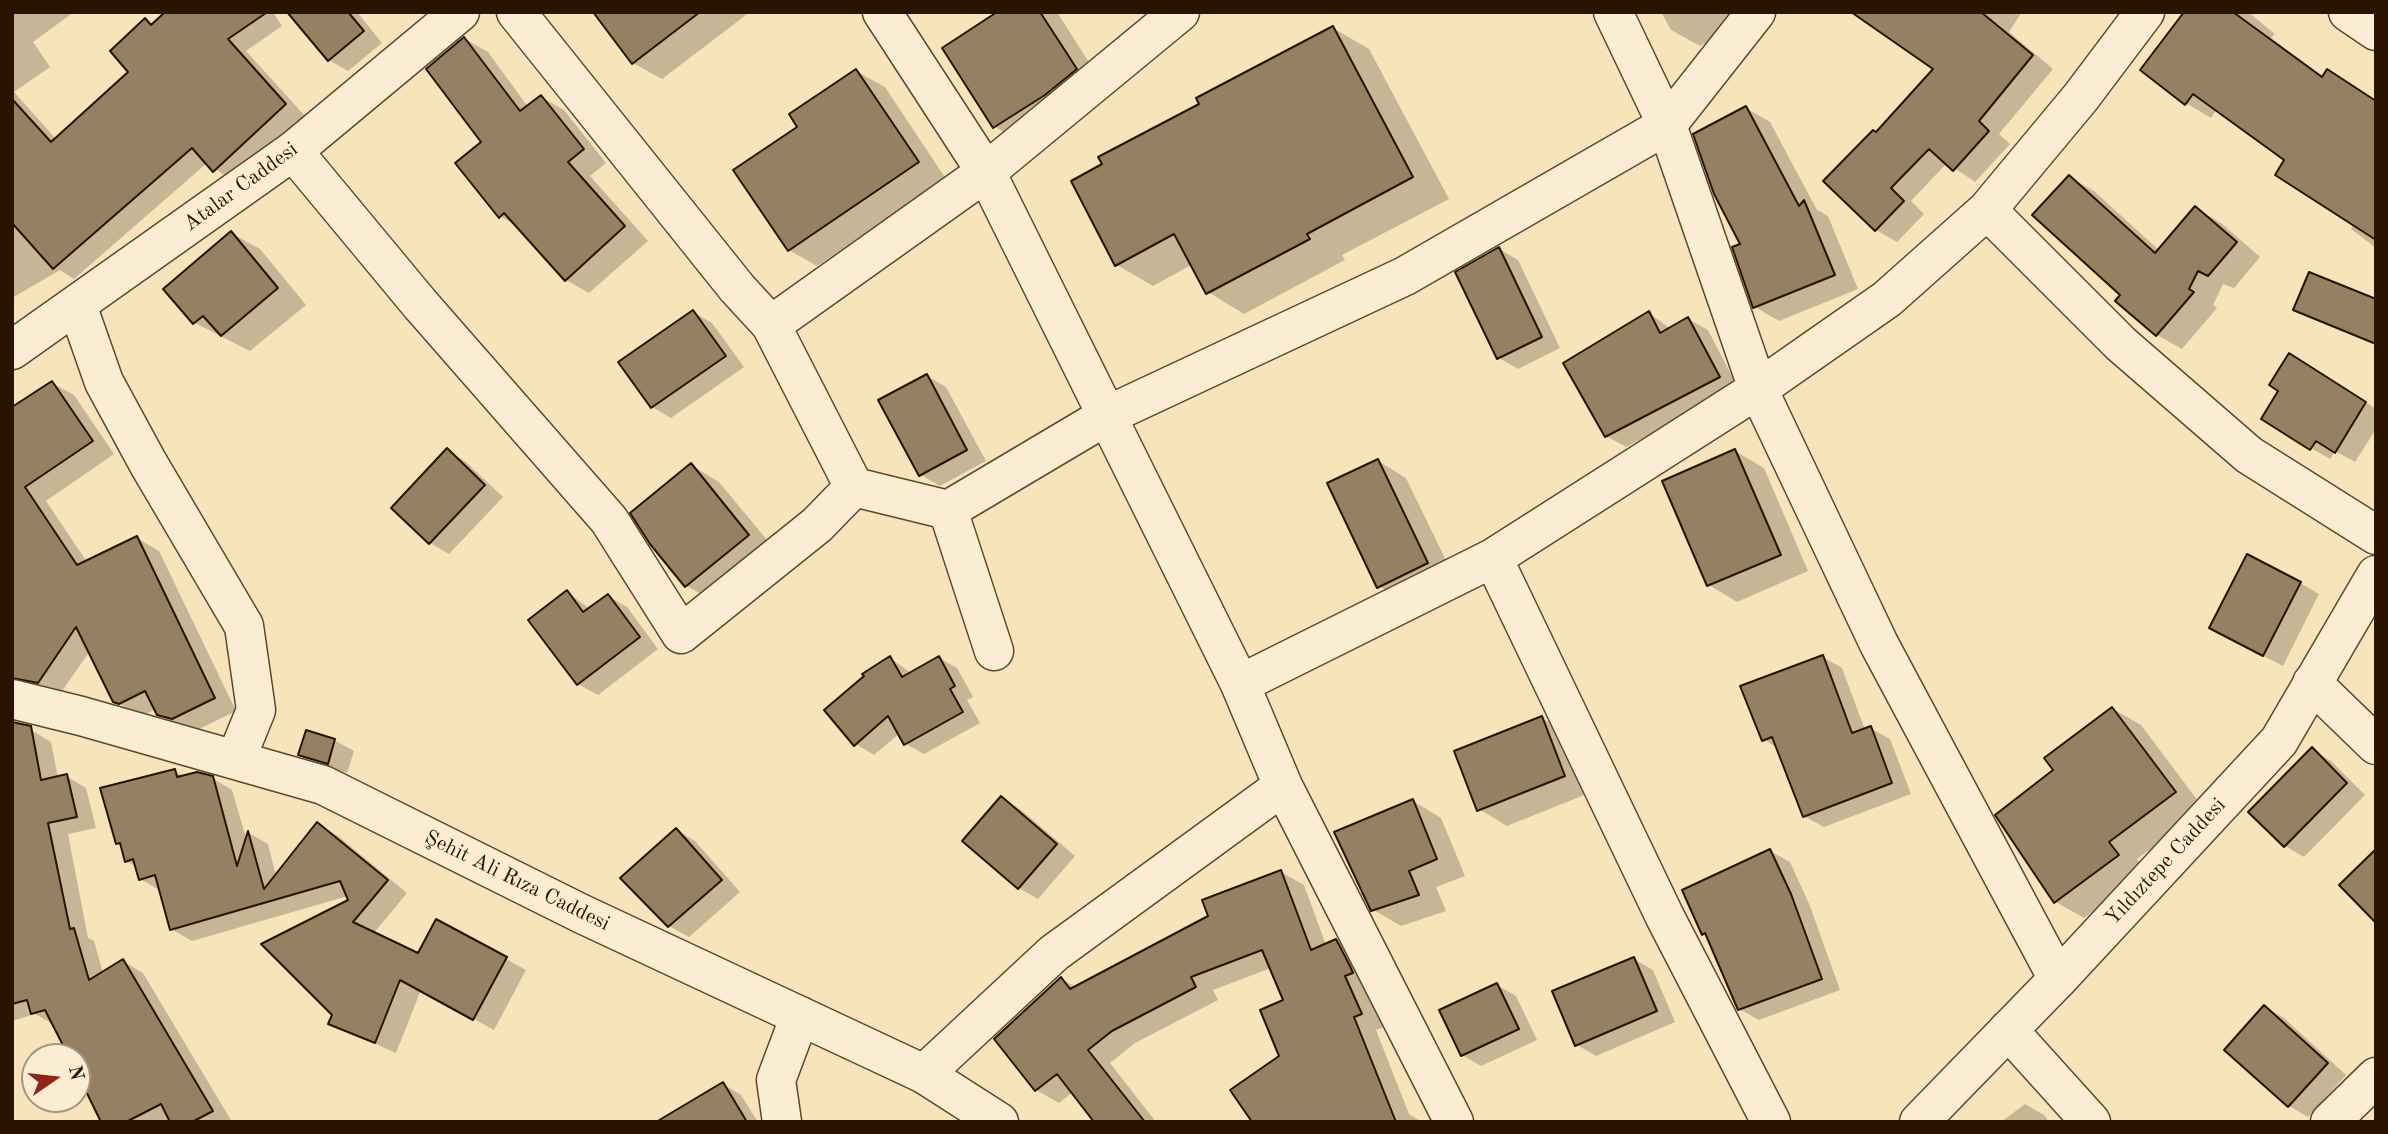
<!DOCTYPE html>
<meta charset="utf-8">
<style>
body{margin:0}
#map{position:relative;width:2388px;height:1134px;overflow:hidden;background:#f7e4bb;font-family:"Old Standard TT",serif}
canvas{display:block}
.frame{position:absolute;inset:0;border:14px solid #2b1300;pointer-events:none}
.north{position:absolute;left:21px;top:1043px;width:70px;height:70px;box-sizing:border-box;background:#faedd3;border:2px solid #a7967f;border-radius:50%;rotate:76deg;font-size:19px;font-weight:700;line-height:28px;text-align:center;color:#2b1300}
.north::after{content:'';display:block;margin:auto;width:24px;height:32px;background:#8f2418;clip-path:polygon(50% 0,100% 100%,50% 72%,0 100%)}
</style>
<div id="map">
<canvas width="2388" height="1134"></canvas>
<div class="frame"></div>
<div class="north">N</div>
</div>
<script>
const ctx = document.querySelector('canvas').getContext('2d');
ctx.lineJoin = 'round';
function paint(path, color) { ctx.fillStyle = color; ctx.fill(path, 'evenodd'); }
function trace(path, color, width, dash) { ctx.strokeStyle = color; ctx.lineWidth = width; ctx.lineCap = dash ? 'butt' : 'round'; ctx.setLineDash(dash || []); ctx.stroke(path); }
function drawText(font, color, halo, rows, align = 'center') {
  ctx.font = font + ' "Old Standard TT",serif'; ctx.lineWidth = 5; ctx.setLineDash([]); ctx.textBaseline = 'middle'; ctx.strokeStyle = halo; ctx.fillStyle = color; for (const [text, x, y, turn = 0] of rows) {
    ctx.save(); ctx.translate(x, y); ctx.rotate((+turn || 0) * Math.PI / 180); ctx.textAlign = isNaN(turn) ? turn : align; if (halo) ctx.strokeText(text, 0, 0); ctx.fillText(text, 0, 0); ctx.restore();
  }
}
const shadow = new Path2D(`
 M12,12H74L33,42L50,67L14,92L56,139L131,72L146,20L153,25L167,12H273L282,26L246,51L305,116L234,182L207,163L74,279L60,270L12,298Z
 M290,12H357L382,43L348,71L329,60Z
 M595,12H750L662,79L633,63Z
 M1000,12H1057L1104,86L1023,143L995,127Z
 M1661,12H1760L1700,46L1671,30Z
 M1854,12H2022L2009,32L2053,69L1999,134L2010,144L1975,182L1947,163L1911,201L1924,214L1897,242L1876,230L1877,134L1936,68Z
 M2187,12H2248L2275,34L2271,38L2324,77L2376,101V248L2351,229L2354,224L2286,160L2217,109L2211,118L2186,103Z
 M1333,28L1369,49L1449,199L1342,255L1345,260L1244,314L1208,292L1193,264L1153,286L1117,265L1202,104Z
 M465,39L488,52L528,107L541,97L564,110L606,163L590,176L648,241L589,293L566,280L519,227L500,216Z
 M856,71L885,87L946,179L817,266L789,250L800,127Z
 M1746,108L1770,122L1817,210L1828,216L1858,289L1779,321L1755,307L1743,245Z
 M2069,177L2094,191L2160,251L2196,208L2221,223L2260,257L2234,288L2223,284L2213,305L2217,308L2182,349L2157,335L2117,300L2122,295Z
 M231,233L260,249L306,305L250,351L195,323Z
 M1499,249L1518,260L1560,348L1518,369L1499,358Z
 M2376,301V345L2296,309Z
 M693,312L712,323L744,367L671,418L652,407Z
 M1649,313L1671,329L1688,319L1708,330L1738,388L1626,447L1606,436Z
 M2309,366L2376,409V429L2355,462L2335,451L2330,459L2311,448Z
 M927,376L946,387L986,461L940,486L921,475Z
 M52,383L74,395L114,454L46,501L87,562L137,538L159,551L236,711L195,731L181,727L159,714L156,709L142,716L114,701L90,651L60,694L32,689L12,678V432Z
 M447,450L466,462L503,497L449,554L430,543Z
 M1735,451L1764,468L1808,571L1737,602L1709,585L1664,482Z
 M1378,461L1406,478L1455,579L1407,603L1379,586Z
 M691,465L719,482L777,552L715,602L687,586L651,543Z
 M2300,583L2319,594L2283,666L2230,639Z
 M567,592L590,609L608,596L627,607L658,649L598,695L578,684L530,620Z
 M1823,657L1842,668L1865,730L1870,728L1890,739L1911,794L1824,827L1804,816L1779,749L1763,739Z
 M890,658L911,673L939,658L957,668L973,697L967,700L980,723L924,754L906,744L900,733L874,755L856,744Z
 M2113,709L2141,725L2204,809L2137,859L2146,872L2084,918L2056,902L2055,770Z
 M1542,718L1570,735L1592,792L1507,826L1479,809Z
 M31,730L51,742L58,778L66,776L86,788L96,828L68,834L88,938L94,941L103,973L123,961L143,973L232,1122H103L77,1069V1057H71L53,1024L35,1014L12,1021V900Z
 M334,740L354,751L347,773L319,765L300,754Z
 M2312,750L2331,761L2365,795L2304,857L2285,846Z
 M175,771L184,777L212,778L232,790L247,841L249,833L268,844L276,876L318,825L338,836L407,893L373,934L419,955L437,921L526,970L494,1030L421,990L396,1053L330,1023L350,901L348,896L192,941L171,929L161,891L140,879L137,867L126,861L123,846L117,843Z
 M1001,798L1020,809L1075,856L1038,899L1019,888Z
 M1413,801L1441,818L1465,876L1436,887L1446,911L1401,926L1372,909Z
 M676,830L695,841L740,892L689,937L669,926L622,878Z
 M1770,851L1790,862L1810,906L1840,990L1759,1020L1739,1009L1709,936L1704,934Z
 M1281,872L1304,885L1326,945L1336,941L1359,954L1367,989L1384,1027L1376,1030L1409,1114L1422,1122H1254L1282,1056L1286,1001L1271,968L1213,990L1218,1000L1135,1043L1110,1063L1156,1122H1096L1073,1092L1059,1103L1036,1090L996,1039L1061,979L1076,987L1210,917Z
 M1634,959L1653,970L1675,1022L1596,1056L1577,1045Z
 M1497,985L1516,996L1537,1040L1481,1066L1462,1055Z
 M2265,1007L2284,1018L2346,1075L2308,1117L2289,1106Z
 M723,1084L741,1095L758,1122H660Z
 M2025,1104L2044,1115L2049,1122H2001Z`);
const building = new Path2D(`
 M165,12L266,13L228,39L286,104L213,172L192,148L53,269L12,223V99L51,142L128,72L110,51L145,18L151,25Z
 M287,12H348L364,31L328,61Z
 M593,12H700L632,64Z
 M997,12H1040L1077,69L1045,95L993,128L942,48Z
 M1851,12H1981L2033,55L1979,121L1989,131L1953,171L1929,149L1891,188L1904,201L1875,231L1823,181L1873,130L1876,132L1933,69Z
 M2184,12H2233L2322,77L2327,69L2376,101V240L2275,175L2284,160L2193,94L2185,105L2140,70Z
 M1333,26L1413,177L1307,234L1310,239L1206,294L1174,234L1115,266L1071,181L1102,164L1098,157L1199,104L1196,98Z
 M464,37L520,111L541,95L584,149L568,162L625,226L565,281L504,213L499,218L455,163L481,142L426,69Z
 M856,69L919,162L788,251L733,170L797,127L789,114Z
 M1746,106L1799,206L1804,200L1835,275L1753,308L1732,247L1740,244L1714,194L1693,134Z
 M2069,175L2155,253L2195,206L2237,242L2208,276L2198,271L2189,289L2194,292L2156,336L2115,301L2120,295L2032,215Z
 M231,231L278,288L221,336L203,316L193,324L163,289Z
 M1499,247L1542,337L1497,359L1455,272Z
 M2309,272L2376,299V344L2293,310Z
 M693,310L726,356L651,408L618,362Z
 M1649,311L1660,333L1688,317L1720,377L1605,437L1563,363Z
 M2289,353L2366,402L2335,453L2316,441L2310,450L2261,419L2278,391L2269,385Z
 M927,374L967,450L919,476L878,400Z
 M52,381L93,441L25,487L77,565L137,536L215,698L172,719L157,715L145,691L119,704L113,702L76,627L38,683L12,678V407Z
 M447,448L485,485L429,544L391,508Z
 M1735,449L1781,555L1707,586L1662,481Z
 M1378,459L1428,563L1377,588L1327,483Z
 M691,463L749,535L685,587L650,544L630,513Z
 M2247,554L2301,582L2263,656L2209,628Z
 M567,590L583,612L608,594L640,637L577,685L528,620Z
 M1823,655L1852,733L1871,726L1892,783L1803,817L1772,737L1762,741L1740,686Z
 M890,656L902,677L939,656L955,686L950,689L963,712L904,745L888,716L854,746L824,710L864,676L862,674Z
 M2112,707L2176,792L2109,842L2119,855L2054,903L1995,815L2053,770L2044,758Z
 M1542,716L1565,776L1477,811L1454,751Z
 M12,722L31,726L41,780L67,774L77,817L48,823L70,929L74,928L89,980L123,959L213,1111L192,1122H170L161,1104L126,1122H101L77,1073V1057H69L45,1010L31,1014L27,1000L12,1004Z
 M306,730L335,739L328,764L298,755Z
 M2312,747L2347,783L2284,847L2248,812Z
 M175,769L177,777L197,772L213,776L237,866L248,831L264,889L317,822L388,880L353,922L418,953L436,919L507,957L473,1020L400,980L375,1043L328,1024L332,1015L261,944L348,900L340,881L170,930L155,875L139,880L133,859L125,862L120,843L116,844L100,788Z
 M1001,796L1057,844L1018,889L962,841Z
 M1413,799L1437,859L1409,871L1419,895L1371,911L1334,832Z
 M676,828L722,880L668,927L620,878Z
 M1770,849L1791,894L1822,979L1738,1010L1705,933L1702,935L1682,890Z
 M2376,849V923L2339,885Z
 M1281,870L1311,950L1336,939L1350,966L1353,973L1345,976L1362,1014L1354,1017L1396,1122H1252L1230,1090L1279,1056L1260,1010L1283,1000L1262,950L1191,977L1196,987L1112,1031L1088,1050L1145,1122H1094L1057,1074L1035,1091L994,1039L1061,977L1070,989L1208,916L1202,900Z
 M1634,957L1657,1011L1575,1046L1552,991Z
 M1497,983L1519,1029L1461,1056L1439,1010Z
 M2264,1005L2328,1063L2288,1107L2224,1050Z
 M723,1082L747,1122H656Z`);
const minor = new Path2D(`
 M882,12L986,172L1240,684L1283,786L1454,1122
 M1613,12L1667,125L1758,389L1879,644L2058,979
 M2348,12L2376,31
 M293,151L420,304L609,520L681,634L817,525L854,487L771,325L737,288L516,12
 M1987,210L2121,344L2249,455L2376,535
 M77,305L104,382L148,463L244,626L256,710L236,759
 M771,325L986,172L1180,12
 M854,487L948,510L1108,415L1405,276L1667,125L1756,12
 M948,510L994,651
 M1493,558L1665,917L1771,1122
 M2312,683L2376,745
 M1240,684L1493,558L1758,389L1887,299L1987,210L2081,97L2145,12
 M2008,1030L2091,1122
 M924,1074L1054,953L1283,786
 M782,1122L776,1080L800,1016
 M2330,1122L2376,1077`);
const tertiary = new Path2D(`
 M12,350L293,151L460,12
 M12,699L81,716L323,785L582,914L924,1074L999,1122
 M1919,1122L2058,979L2279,741L2376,575`);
const streetNames = [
 ["Atalar Caddesi",241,187,-36],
 ["Yıldıztepe Caddesi",2166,862,-47],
 ["Şehit Ali Rıza Caddesi",517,881,26]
];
paint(shadow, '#0003');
paint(building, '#958061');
trace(building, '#2b1300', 2);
trace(minor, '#5e472f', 41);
trace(tertiary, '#5e472f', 41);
trace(minor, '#faedd3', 38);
trace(tertiary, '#faedd3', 38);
drawText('21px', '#2b1300', '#faedd3', streetNames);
</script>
